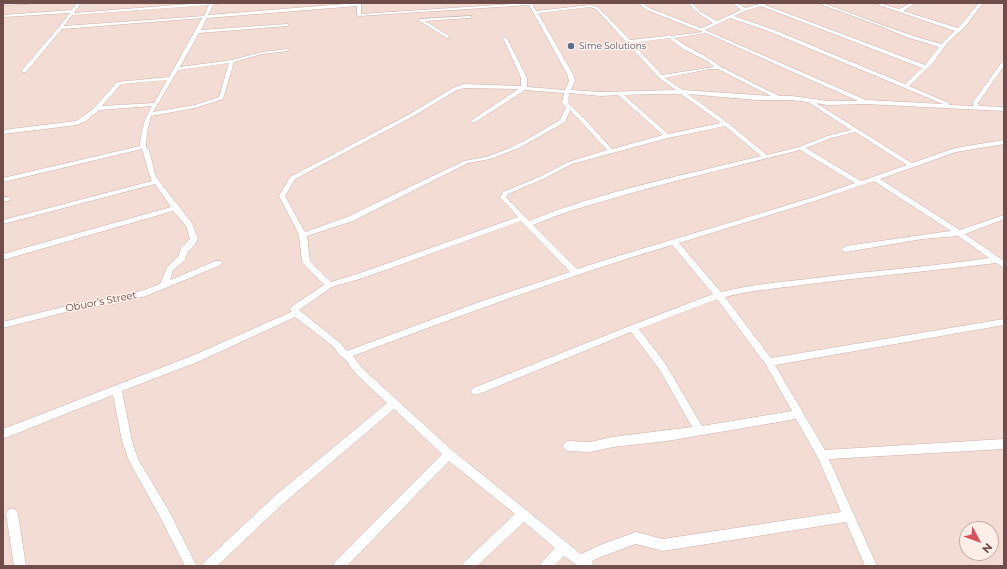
<!DOCTYPE html>
<meta charset="utf-8">
<style>
body{margin:0}
#map{position:relative;width:1007px;height:569px;overflow:hidden;background:#faeae2;font-family:Montserrat,sans-serif}
canvas{display:block}
.frame{position:absolute;inset:0;border:4px solid #6f4d4b;pointer-events:none}
.north{position:absolute;left:959px;top:521px;width:40px;height:40px;box-sizing:border-box;background:#fdeee8;border:1px solid #c4aea9;border-radius:50%;rotate:131deg;font-size:11px;font-weight:700;line-height:16px;text-align:center;color:#6f4d4b}
.north::after{content:'';display:block;margin:auto;width:14px;height:18px;background:#db515b;clip-path:polygon(50% 0,100% 100%,50% 72%,0 100%)}
</style>
<div id="map">
<canvas width="1007" height="569"></canvas>
<div class="frame"></div>
<div class="north">N</div>
</div>
<script>
const ctx = document.querySelector('canvas').getContext('2d');
ctx.lineJoin = 'round';
function paint(path, color) { ctx.fillStyle = color; ctx.fill(path, 'evenodd'); }
function trace(path, color, width, dash) { ctx.strokeStyle = color; ctx.lineWidth = width; ctx.lineCap = dash ? 'butt' : 'round'; ctx.setLineDash(dash || []); ctx.stroke(path); }
function drawText(font, color, halo, rows, align = 'center') {
  ctx.font = font + ' Montserrat,sans-serif'; ctx.lineWidth = 3; ctx.setLineDash([]); ctx.textBaseline = 'middle'; ctx.strokeStyle = halo; ctx.fillStyle = color; for (const [text, x, y, turn = 0] of rows) {
    ctx.save(); ctx.translate(x, y); ctx.rotate((+turn || 0) * Math.PI / 180); ctx.textAlign = isNaN(turn) ? turn : align; if (halo) ctx.strokeText(text, 0, 0); ctx.fillText(text, 0, 0); ctx.restore();
  }
}
const residential = new Path2D(`
 M3,3H1004V566H3ZM967,529H991V553H967Z`);
const minor = new Path2D(`
 M3,3H29L27,4L3,5Z
 M77,3H81L74,13L202,3H220L213,5L208,15L357,3H361V14L527,3H532L536,11L590,5L598,7L630,40L667,36L669,35L671,36L703,32L647,10L638,3H643L649,8L701,28L713,23L699,14L688,3H692L701,12L717,21L741,10L732,3H737L745,8L763,3H769L765,5L925,65L939,47L906,37L883,27L817,3H823C862,17 901,33 941,44L955,31L873,3H879L899,9L911,3H916L903,11L958,28L979,3H983L966,26L948,42L932,64L909,86L949,103V105L973,106V102L1002,62H1004V66L978,103L979,106L1004,107V111L866,104L828,105L816,103L912,163L955,148L1004,140V144L956,152L880,179L960,230L1004,215V219L965,234L1004,261V268L996,263C933,271 871,276 809,284C781,288 752,290 725,297L771,358L1004,319V325L775,365L825,450L1004,439V449L829,459L877,566H865L846,522L663,551L636,544L603,556L592,561L594,566H578L564,556L554,566H540L542,562L555,548L524,522L477,566H462L464,562L515,514L449,461L347,566H333L335,562L442,454L394,409L285,502L217,566H202L204,562L277,494L387,403L357,375L344,358L340,356L334,347L295,317L200,361L122,391L132,441L138,459L168,509L197,566H185L160,517L129,461L122,441L113,395L3,439V429L194,355L291,312L290,309L291,307L324,285L302,262L299,235L279,196L290,177L406,116L453,88L463,84L521,86V78L503,38V37L507,38L527,78V87L565,90L569,81L567,74L529,5L359,16L357,15V6L207,18L201,30L287,24L289,25L287,26L199,33L180,67L232,60L262,52L288,49L290,50L288,51L262,54L234,62L223,99L195,108L151,116L147,132L146,147L149,150L156,177L192,223L198,239L194,246L188,251L185,260L173,270L170,280L215,261H221L222,263L221,265L146,296L113,304L78,309L3,328V322L78,303L113,298L144,290L160,284L167,267L178,257L181,248L190,239L186,226L173,211L3,260V254L171,207L155,184L3,224V220L152,181L150,177L142,149L3,182V178L140,146C141,131 144,119 152,106L99,110L86,121L77,125L3,134V130L76,121L93,109L117,82L169,77L202,18L62,29L26,72H22V70L59,27L70,13L3,17V15L72,10ZM209,5L204,16L64,26L72,15ZM761,6L922,68L905,84L772,29L734,16L745,11ZM590,7L596,9L659,78L676,90L601,92L571,90L575,81L573,74L538,13ZM730,18L768,31L943,104L866,100L705,30ZM706,33L858,101H828L792,96H779L721,67C707,55 689,49 674,38ZM669,38L683,49L709,62L714,67L662,75L632,43ZM229,63L219,97L195,105L153,112L178,70ZM709,69H718L771,96L683,90L665,78ZM167,80L154,103L102,106L121,84ZM464,88L518,89L472,120L471,121L474,123L525,90L564,93L562,103L566,107L560,120L524,141L505,150L486,157L464,161L347,217L305,232L285,196L295,179L410,118L457,90ZM569,93L601,96L618,95L663,135L612,149L582,116L568,103ZM649,94H681L721,123L668,134L624,95ZM688,94L757,100H792L808,102L851,130L827,136L799,147L767,155L728,123ZM570,110L607,150L568,162L539,177L503,192L500,197L518,217L360,273L331,282L310,261L307,236L353,221L468,163L490,159L519,148L565,122ZM725,126L761,156C685,175 602,191 529,221L506,197L508,194L543,179L572,164L668,138ZM855,132L907,165L861,181L806,148L831,138ZM800,150L855,183C763,215 669,239 577,269L533,225C566,211 600,202 635,192C689,177 745,164 800,150ZM874,181L951,231L922,235L846,246L842,249L843,251L846,252L922,239L958,236L989,258C929,267 868,271 808,279C779,282 750,285 721,292L679,243L815,201ZM521,221L570,272L479,302L347,351L340,343L299,310L332,287L366,277ZM672,245L713,294L637,323L473,388L471,391L473,394L476,395L479,394L631,332L659,369L692,427L613,437L590,442L568,441L564,443L563,446L564,449L568,451L590,452L613,447L667,441L796,419L818,458L841,512L663,539L636,532L600,545L581,554L453,451L363,369L353,356C459,316 564,277 672,245ZM717,299L766,365L792,411L702,426L665,363L639,329Z
 M471,16V18H469L425,21L449,36V38H447L418,20L420,19Z
 M8,197L11,199L10,200L3,202V198Z
 M12,508L16,510L18,514L26,566H14L6,514L8,510Z`);
const markers = [
 [571,46,4,"#5c6f8a"]
];
const farServicenames = [
 ["Sime Solutions",579,46]
];
const streetNames = [
 ["Obuor’s Street",101,302,-11]
];
paint(residential, '#f3dcd4');
trace(minor, '#ccb1ad', 1);
paint(minor, '#fff');
for (const [x, y, r, color] of markers) { const dot = new Path2D(); dot.arc(x, y, r, 0, 2 * Math.PI); ctx.fillStyle = color; ctx.fill(dot); trace(dot, '#fdeee8', 1.5); }
drawText('9px', '#4e5e75', '#fdeee8', farServicenames, 'left');
drawText('10px', '#6f4d4b', '#fdeee8', streetNames);
</script>
